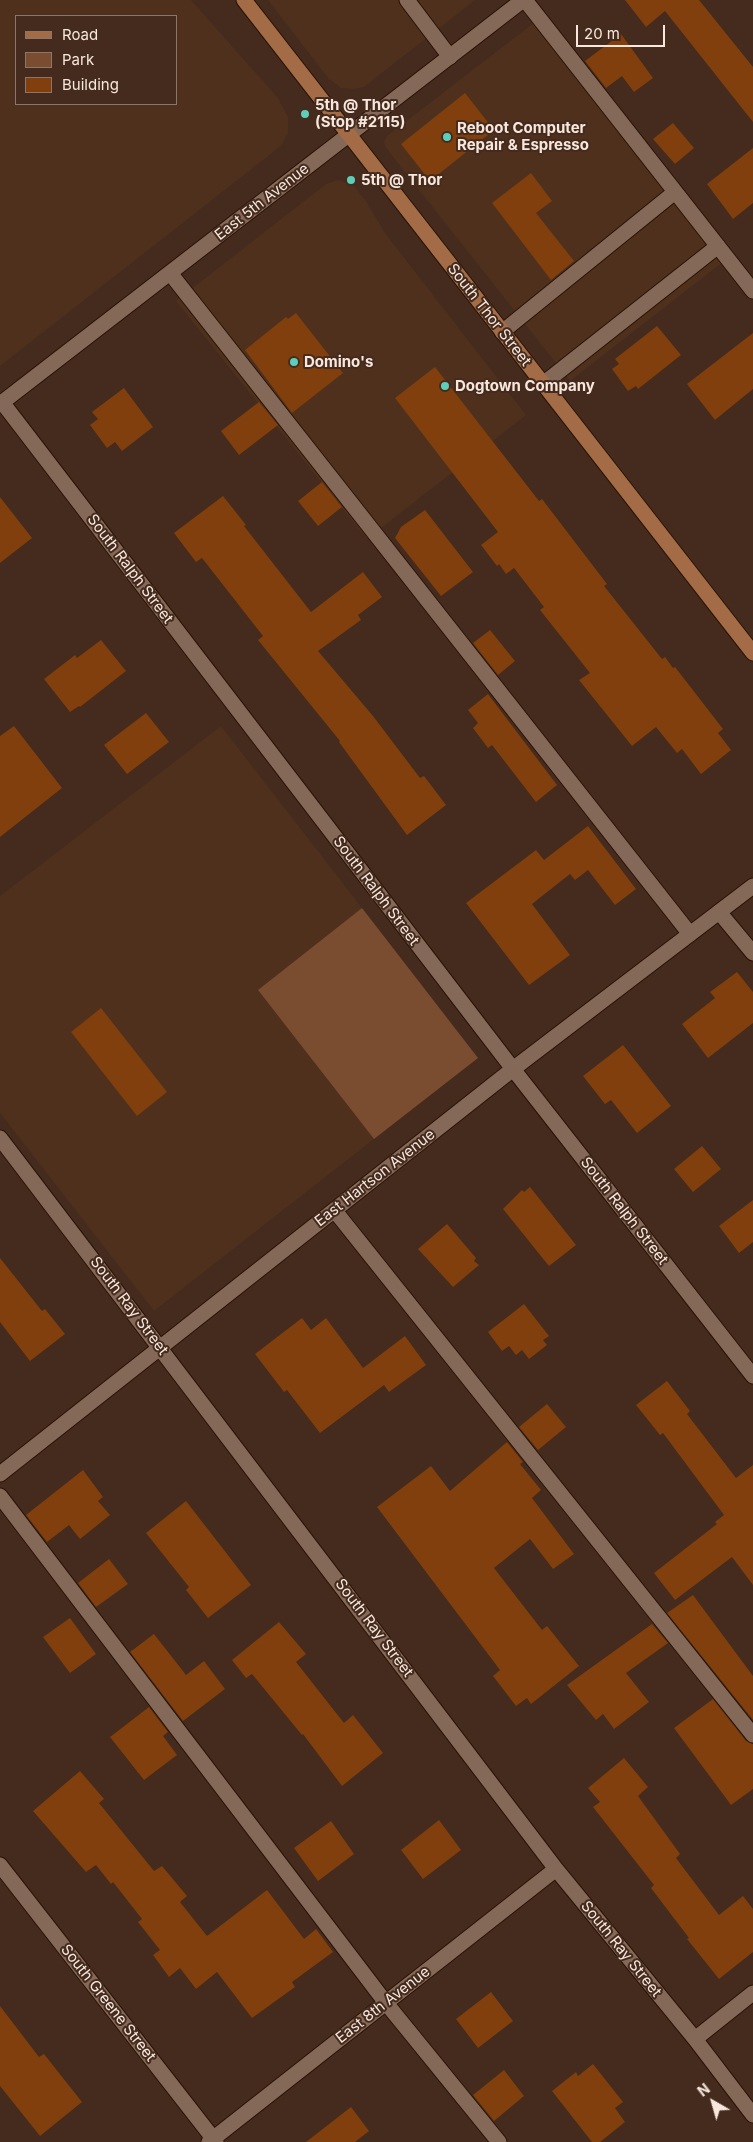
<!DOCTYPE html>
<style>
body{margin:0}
#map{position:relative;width:753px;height:2142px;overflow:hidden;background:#442b1d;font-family:Inter,sans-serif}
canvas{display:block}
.legend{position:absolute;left:15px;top:15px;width:162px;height:90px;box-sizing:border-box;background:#442b1d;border:1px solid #8c766a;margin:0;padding:6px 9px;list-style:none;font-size:15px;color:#f7e7dd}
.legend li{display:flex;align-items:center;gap:10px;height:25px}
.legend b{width:25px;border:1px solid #8c766a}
.north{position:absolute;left:688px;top:2077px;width:50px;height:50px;-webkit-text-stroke:4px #442b1d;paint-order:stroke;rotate:322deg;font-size:14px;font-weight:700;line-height:20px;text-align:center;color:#f7e7dd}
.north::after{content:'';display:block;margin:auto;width:18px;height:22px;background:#f7e7dd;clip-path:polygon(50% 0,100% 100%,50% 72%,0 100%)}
.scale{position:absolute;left:576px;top:25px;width:89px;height:22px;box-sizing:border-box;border:2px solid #f7e7dd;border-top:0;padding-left:6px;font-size:15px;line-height:18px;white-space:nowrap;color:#f7e7dd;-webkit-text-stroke:4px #442b1d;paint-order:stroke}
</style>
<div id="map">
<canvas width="753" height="2142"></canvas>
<ul class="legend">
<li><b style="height:6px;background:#a36c46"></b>Road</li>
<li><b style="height:14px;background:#7b4d30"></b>Park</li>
<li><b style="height:14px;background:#803f0c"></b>Building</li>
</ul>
<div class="north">N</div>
<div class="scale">20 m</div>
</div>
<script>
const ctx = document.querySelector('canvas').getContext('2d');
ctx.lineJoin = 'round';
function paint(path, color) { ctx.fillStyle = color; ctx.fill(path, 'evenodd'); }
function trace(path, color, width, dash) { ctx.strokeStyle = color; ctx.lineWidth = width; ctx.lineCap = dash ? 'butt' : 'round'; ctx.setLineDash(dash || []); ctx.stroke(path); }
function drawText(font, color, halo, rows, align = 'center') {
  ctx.font = font + ' Inter,sans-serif'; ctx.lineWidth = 4; ctx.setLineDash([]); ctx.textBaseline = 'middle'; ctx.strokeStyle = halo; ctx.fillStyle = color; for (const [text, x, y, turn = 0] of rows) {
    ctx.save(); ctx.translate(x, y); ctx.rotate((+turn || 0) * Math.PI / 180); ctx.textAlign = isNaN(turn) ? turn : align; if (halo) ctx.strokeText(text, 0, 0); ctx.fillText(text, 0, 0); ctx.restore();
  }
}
const built = new Path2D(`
 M0,0H191L278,98L288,117V133L281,146L0,366ZM16,16H176V104H16Z
 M268,0H475L364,87L352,89L341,88L328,78Z
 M544,15L732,255L570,381L386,148L384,142L387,136Z
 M338,180L353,185L366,201L385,233L526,415L367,539L176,301L326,184Z
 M221,726L362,908L258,990L374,1139L154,1311L0,1113V896Z`);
const green = new Path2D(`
 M362,908L478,1058L374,1139L258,990Z`);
const building = new Path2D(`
 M625,0H699L753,67V122L665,11L646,27Z
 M621,34L653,78L634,92L622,76L606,88L585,61Z
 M465,93L494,130L430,181L401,144Z
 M673,123L694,148L675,164L653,139Z
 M753,148V203L733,219L707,184Z
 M531,173L552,201L536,213L574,261L551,280L492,203Z
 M296,313L343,373L292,413L245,350L286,317L288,319Z
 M657,326L681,355L638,389L636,386L628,391L612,369L619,364L615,359Z
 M753,333V389L715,420L687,384Z
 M435,367L539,501L542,499L607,584L604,586L662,659L665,657L673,668L675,667L723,729L718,733L731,750L701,774L682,749L677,753L656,727L632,746L579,680L590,673L540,610L544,607L514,568L506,574L499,564L497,566L481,545L498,532L395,398Z
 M124,388L153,427L122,451L115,442L107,448L90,425L98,419L92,412Z
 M259,402L278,425L239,455L221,431Z
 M322,482L342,507L318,526L298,501Z
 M223,496L246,525L244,526L311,612L363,572L382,597L358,615L361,620L318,651L373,716L420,778L424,776L446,805L407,835L339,742L340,741L258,640L263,636L202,558L196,562L174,533Z
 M0,497L32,538L0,563Z
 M425,510L473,572L441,596L395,538L401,527Z
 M490,630L515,661L498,675L473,643Z
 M101,640L126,671L80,707L79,706L70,712L44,679L75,655L77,658Z
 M488,694L557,785L536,802L492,745L488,748L473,728L478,723L468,710Z
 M146,713L169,742L127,774L104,745Z
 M14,726L62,788L0,837V736Z
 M588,826L636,889L615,905L588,870L575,880L570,874L532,904L570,955L529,985L466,903L536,850L544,860Z
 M737,972L753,992V1023L708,1058L682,1024L715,998L710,992Z
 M101,1008L167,1092L137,1116L71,1032Z
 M623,1045L671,1106L637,1133L611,1100L605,1104L583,1076Z
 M702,1146L721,1169L693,1192L674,1169Z
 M530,1187L576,1245L549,1266L503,1209L522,1190L524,1192Z
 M753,1200V1242L739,1253L719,1226Z
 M447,1224L476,1258L474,1261L479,1265L453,1287L418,1249Z
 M0,1258L42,1311L45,1309L65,1334L30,1361L0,1322Z
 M524,1304L549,1336L543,1340L547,1345L529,1359L522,1350L516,1355L509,1346L502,1351L488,1332Z
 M302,1318L311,1330L326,1318L363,1368L405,1336L426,1365L389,1392L384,1385L320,1433L287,1390L284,1392L255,1354Z
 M667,1381L690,1411L687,1414L736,1478L753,1465V1585L732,1557L675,1600L654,1573L717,1524L715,1522L724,1515L663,1433L660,1435L636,1405Z
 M547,1404L566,1427L538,1450L519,1427Z
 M507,1442L523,1462L520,1464L541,1490L532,1498L574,1554L553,1569L530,1539L494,1568L542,1630L547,1626L579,1666L531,1704L527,1698L516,1706L493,1676L500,1670L377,1507L431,1466L450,1491Z
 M83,1470L103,1497L98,1501L110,1515L80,1539L69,1525L47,1542L26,1515Z
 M186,1501L251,1585L208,1618L186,1590L189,1587L146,1533Z
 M109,1559L128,1584L96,1607L78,1583Z
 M693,1595L753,1676V1720L667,1613Z
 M70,1618L96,1654L70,1673L43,1637Z
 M279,1622L306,1654L296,1662L344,1723L353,1715L383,1753L342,1786L303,1734L302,1735L252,1674L246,1678L232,1660Z
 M652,1624L668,1643L626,1673L649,1702L614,1729L603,1714L596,1720L567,1685Z
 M154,1634L186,1675L204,1661L225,1689L183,1721L130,1652Z
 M713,1699L746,1741L753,1744V1789L731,1805L674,1728Z
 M149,1707L168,1732L163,1736L177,1755L144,1780L110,1737Z
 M624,1758L648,1787L638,1796L680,1854L676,1858L719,1915L743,1896L753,1909V1952L719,1979L687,1939L689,1938L651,1888L654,1885L593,1807L600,1802L588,1788Z
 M80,1771L104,1799L99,1803L154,1871L162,1866L187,1896L180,1902L207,1936L267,1890L304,1939L316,1929L333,1952L292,1982L295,1987L252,2018L217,1972L196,1989L180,1968L169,1977L153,1955L160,1950L138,1922L142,1919L113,1882L111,1884L96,1865L86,1872L33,1811Z
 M439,1820L461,1850L423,1879L401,1850Z
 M331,1821L354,1854L318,1881L294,1848Z
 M491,1992L513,2021L478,2048L456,2019Z
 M0,2006L39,2057L44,2054L82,2102L40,2136L0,2086Z
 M593,2064L623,2102L615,2108L625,2122L600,2142H592L552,2091L576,2072L578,2076Z
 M504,2070L524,2096L494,2121L473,2095Z
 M351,2107L369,2131L355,2142H306Z`);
const service = new Path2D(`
 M407,0L450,57
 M525,0L753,291
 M170,273L690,934
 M502,332L675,192
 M543,384L718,246
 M719,912L753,953
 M335,1211L753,1735
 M0,1496L386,2003L499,2142`);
const minor = new Path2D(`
 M2,402L513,1069L753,1376
 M0,1138L556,1869L695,2039L753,2115
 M0,1474L513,1069L753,886
 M0,1865L216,2142
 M695,2039L753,1993
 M209,2142L556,1869`);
const tertiary = new Path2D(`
 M0,404L523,0`);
const secondary = new Path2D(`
 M244,0L753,653`);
const markers = [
 [305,114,5,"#5eceb8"],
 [447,137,5,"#5eceb8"],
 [351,180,5,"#5eceb8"],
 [294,362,5,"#5eceb8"],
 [445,386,5,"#5eceb8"]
];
const poiNames = [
 ["5th @ Thor",315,105],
 ["(Stop #2115)",315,122],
 ["Reboot Computer",457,128],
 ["Repair & Espresso",457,145],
 ["5th @ Thor",361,180],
 ["Domino's",304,362],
 ["Dogtown Company",455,386]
];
const streetNames = [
 ["East 5th Avenue",262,202,-38],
 ["South Thor Street",489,315,52],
 ["South Ralph Street",130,569,53],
 ["South Ralph Street",376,891,53],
 ["East Hartson Avenue",375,1178,-38],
 ["South Ralph Street",624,1211,52],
 ["South Ray Street",129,1306,53],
 ["South Ray Street",374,1628,53],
 ["South Ray Street",621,1949,51],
 ["South Greene Street",108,2003,52],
 ["East 8th Avenue",383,2005,-38]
];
paint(built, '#4e301d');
paint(green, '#7b4d30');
paint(building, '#803f0c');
trace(service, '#291305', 17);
trace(minor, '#291305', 17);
trace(tertiary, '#291305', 17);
trace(secondary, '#291305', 17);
trace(service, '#846858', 15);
trace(minor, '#846858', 15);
trace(tertiary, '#846858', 15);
trace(secondary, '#a36c46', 15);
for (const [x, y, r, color] of markers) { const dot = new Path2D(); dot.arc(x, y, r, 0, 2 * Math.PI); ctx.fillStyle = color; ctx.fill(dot); trace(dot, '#442b1d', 2); }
drawText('bold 15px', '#f7e7dd', '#442b1d', poiNames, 'left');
drawText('15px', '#f7e7dd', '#442b1d', streetNames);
</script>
